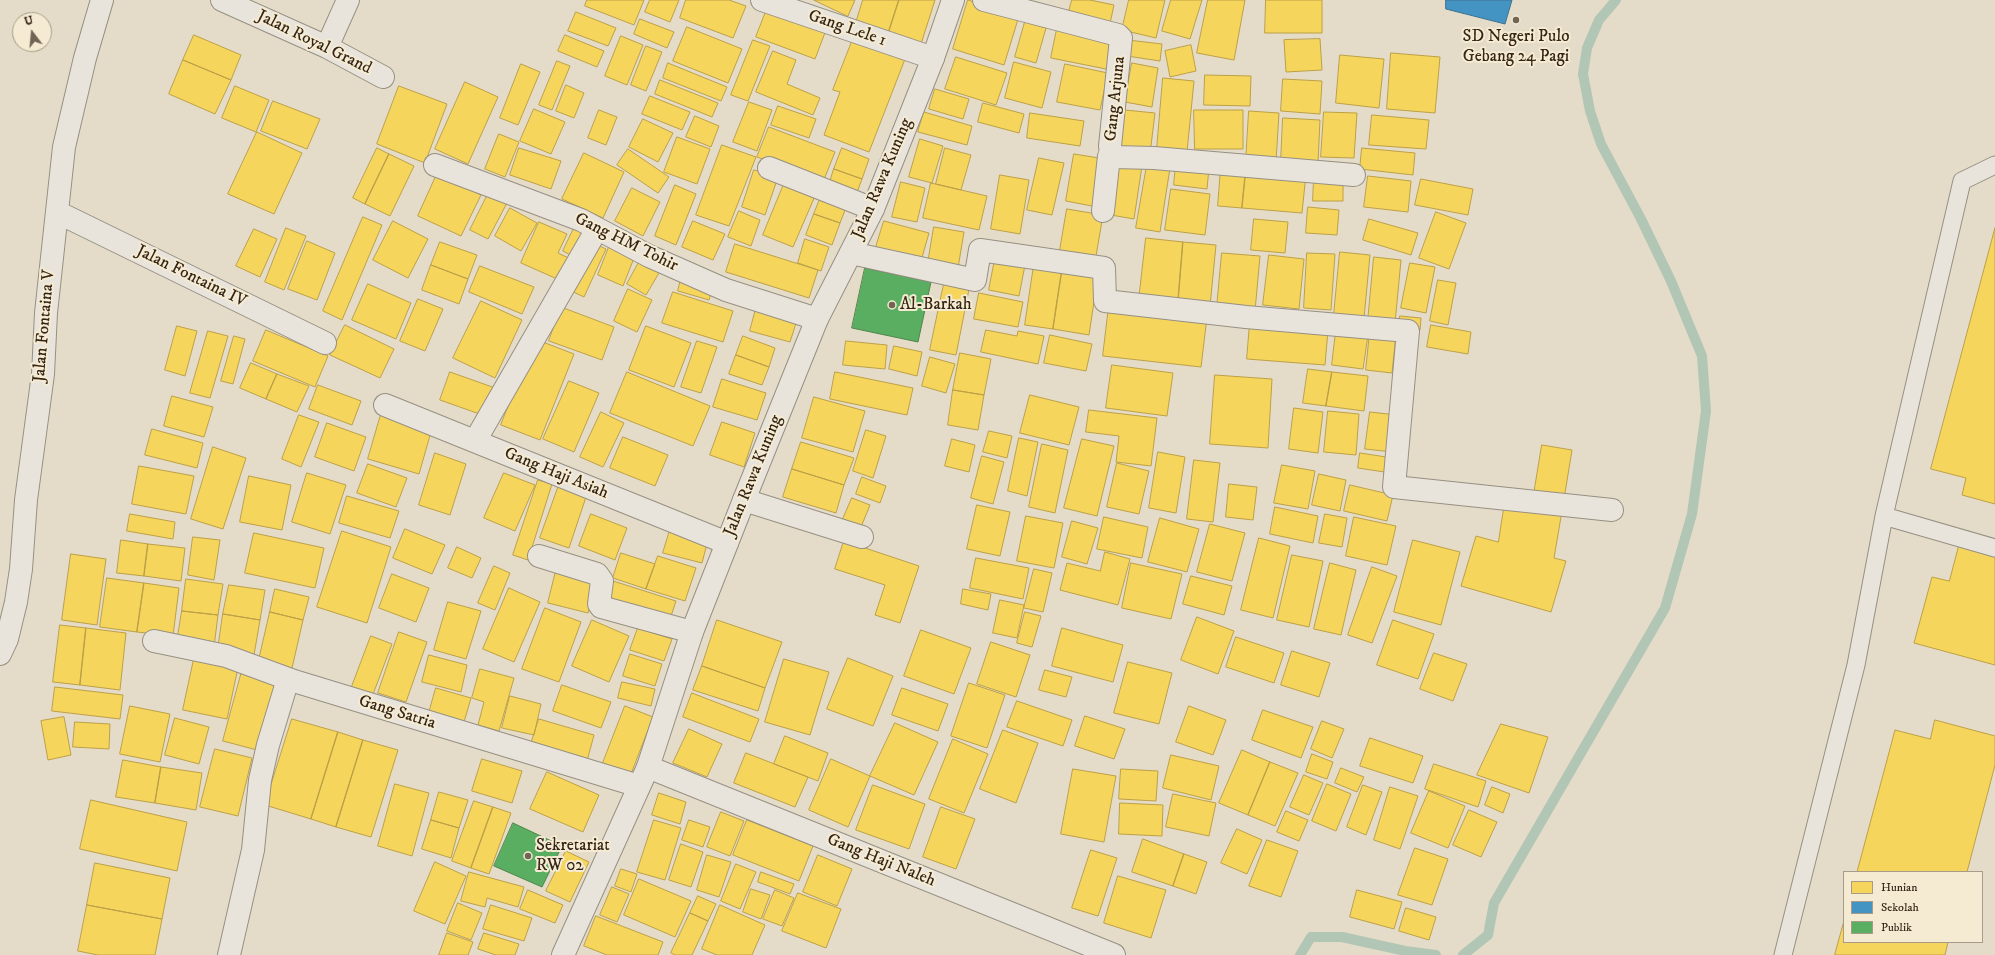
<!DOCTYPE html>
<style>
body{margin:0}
#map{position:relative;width:1995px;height:955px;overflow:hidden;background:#e4dcc8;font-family:"IM FELL DW Pica",serif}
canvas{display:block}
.legend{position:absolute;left:1843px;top:871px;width:140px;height:72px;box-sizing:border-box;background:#f5ebd3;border:1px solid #a89b87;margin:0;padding:5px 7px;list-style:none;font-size:12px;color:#342415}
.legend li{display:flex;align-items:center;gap:8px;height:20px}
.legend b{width:20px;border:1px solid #a89b87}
.north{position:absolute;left:12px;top:12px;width:40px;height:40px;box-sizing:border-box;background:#f5ebd3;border:1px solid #a89b87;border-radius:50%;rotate:344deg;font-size:11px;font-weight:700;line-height:16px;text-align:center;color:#342415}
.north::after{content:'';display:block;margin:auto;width:14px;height:18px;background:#726454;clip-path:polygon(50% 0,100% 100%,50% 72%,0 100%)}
</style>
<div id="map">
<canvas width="1995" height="955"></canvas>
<ul class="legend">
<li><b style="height:11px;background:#f6d55c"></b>Hunian</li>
<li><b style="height:11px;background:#4393c3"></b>Sekolah</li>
<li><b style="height:11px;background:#5aae61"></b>Publik</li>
</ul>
<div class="north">U</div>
</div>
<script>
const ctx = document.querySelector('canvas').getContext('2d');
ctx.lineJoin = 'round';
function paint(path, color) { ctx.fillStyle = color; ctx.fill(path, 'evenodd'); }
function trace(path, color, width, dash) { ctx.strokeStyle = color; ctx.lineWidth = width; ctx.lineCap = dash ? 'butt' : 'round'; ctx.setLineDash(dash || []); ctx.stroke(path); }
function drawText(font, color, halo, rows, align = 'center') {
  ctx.font = font + ' "IM FELL DW Pica",serif'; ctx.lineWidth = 4; ctx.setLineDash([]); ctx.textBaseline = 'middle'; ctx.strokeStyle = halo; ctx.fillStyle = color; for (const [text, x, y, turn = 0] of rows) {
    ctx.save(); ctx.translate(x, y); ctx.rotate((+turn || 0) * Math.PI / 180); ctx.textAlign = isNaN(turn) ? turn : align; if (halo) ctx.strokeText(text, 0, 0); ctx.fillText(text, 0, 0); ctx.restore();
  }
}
const homes = new Path2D(`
 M587,0H644L634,25L585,6Z
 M650,0H679L670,22L645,12Z
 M686,0H729L746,6L733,38L680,18Z
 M814,0H855L848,16Z
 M863,0H899L888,34L856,23Z
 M899,0H935L921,44L888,34Z
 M968,0L1019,16L1004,65L953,49Z
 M1072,0H1090L1114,5L1109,28L1067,19Z
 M1129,0H1165L1156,38L1122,30Z
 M1171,0H1202L1190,39L1162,31Z
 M1208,0H1245L1234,60L1197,53Z
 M1266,0H1322V33H1265Z
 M767,9L826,30L815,59L756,37Z
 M576,12L616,28L608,46L568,31Z
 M640,19L674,32L667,48L634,34Z
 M1025,22L1046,28L1036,63L1015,57Z
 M687,27L742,49L728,83L673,61Z
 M1057,29L1116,41L1111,70L1051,58Z
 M194,35L241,55L231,80L183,60Z
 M565,35L604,51L597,67L558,51Z
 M621,36L643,45L627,85L605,76Z
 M853,39L905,59L869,152L824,135L840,92L833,90Z
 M1320,39L1322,70L1286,72L1284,40Z
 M753,40L770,46L748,101L731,95Z
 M1128,40L1162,44L1160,61L1127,56Z
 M1191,45L1196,71L1170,77L1165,51Z
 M646,46L662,52L646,91L631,85Z
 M773,51L796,60L787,84L820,98L813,115L756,92Z
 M1391,53L1440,57L1435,113L1387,109Z
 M1340,55L1384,59L1379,108L1336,103Z
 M956,57L1007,73L996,105L945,89Z
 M183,60L231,80L215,114L169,94Z
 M557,61L570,66L552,110L539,105Z
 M1014,62L1051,72L1042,108L1005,98Z
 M668,63L727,87L721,101L663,78Z
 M1132,63L1158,68L1152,107L1125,102Z
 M521,64L540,72L518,125L500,118Z
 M1065,64L1108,73L1100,110L1057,102Z
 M1205,75L1251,76L1250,106L1204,105Z
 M1163,78L1194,81L1187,152L1157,149Z
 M1283,79L1322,81L1320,114L1281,111Z
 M660,80L718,103L712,117L655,94Z
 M465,82L498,97L468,164L435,149Z
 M566,85L584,93L574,118L556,111Z
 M235,86L269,100L256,132L222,118Z
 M399,86L447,104L425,163L377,144Z
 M935,89L969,99L963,119L929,109Z
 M650,96L690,112L682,130L642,114Z
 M273,101L320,119L307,149L261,131Z
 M749,102L772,110L757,151L733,142Z
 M983,103L1024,114L1019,133L978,122Z
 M778,106L816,119L809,138L771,125Z
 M534,109L565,122L551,154L520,141Z
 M599,110L617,117L606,145L588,138Z
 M1125,110L1155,113L1150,154L1120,150Z
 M1194,110H1243V149H1195Z
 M1249,111L1279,113L1276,162L1246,161Z
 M924,112L972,126L967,145L918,132Z
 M1324,112L1357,113L1354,158L1321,157Z
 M1030,113L1084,121L1080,146L1027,138Z
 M1372,115L1429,120L1426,149L1369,145Z
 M695,116L719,126L711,147L686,137Z
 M1283,118L1320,120L1318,163L1281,161Z
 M643,119L673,133L658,162L629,147Z
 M769,127L835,152L823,182L757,157Z
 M257,132L302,153L274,214L228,194Z
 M499,134L519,142L505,177L485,169Z
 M677,137L710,149L697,184L664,172Z
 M920,139L943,146L932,183L909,177Z
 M722,145L756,157L729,226L696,215Z
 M377,148L389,154L365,204L353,198Z
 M519,148L561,161L551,189L510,175Z
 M842,148L869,159L862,179L834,169Z
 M945,148L971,155L961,190L936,184Z
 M1362,148L1415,153L1413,175L1360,169Z
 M628,149L669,177L658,193L617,165Z
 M584,153L624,172L603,218L562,199Z
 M389,154L414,166L390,216L365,204Z
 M1074,154L1105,159L1097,207L1066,201Z
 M1039,158L1064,163L1052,215L1027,210Z
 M1113,162L1142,166L1134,219L1105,214Z
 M1176,164L1209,168L1207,189L1174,185Z
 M1147,165L1170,168L1160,232L1136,228Z
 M1221,168L1246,169L1242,208L1218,206Z
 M834,169L862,179L856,195L829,185Z
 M1246,169L1306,174L1302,213L1242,208Z
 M754,170L778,177L765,215L742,207Z
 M437,174L481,195L461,236L418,216Z
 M1000,175L1029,180L1020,234L991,229Z
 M1368,176L1411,181L1408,212L1364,207Z
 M1314,178H1343V201H1313Z
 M1421,179L1473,189L1468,215L1415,205Z
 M901,182L925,188L917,222L892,217Z
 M931,183L987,196L979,230L923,218Z
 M784,184L815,196L793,247L763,235Z
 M675,185L696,194L676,245L655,236Z
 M632,188L660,202L643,236L615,221Z
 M1171,189L1210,194L1205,235L1165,230Z
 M488,194L507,203L488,239L470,230Z
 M822,194L847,205L840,223L814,214Z
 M1308,207L1339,210L1337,235L1306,233Z
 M510,208L537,223L521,251L495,236Z
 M1067,209L1103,215L1095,262L1059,256Z
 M739,211L760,220L751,246L728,237Z
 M1436,212L1466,223L1449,269L1419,258Z
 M814,214L840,223L832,245L806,235Z
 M363,217L382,225L342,320L323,311Z
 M1254,219L1288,222L1285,253L1251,250Z
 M1369,219L1418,233L1411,255L1363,240Z
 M393,221L428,239L408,278L373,260Z
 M693,221L725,234L713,260L682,247Z
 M884,221L929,233L921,261L876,247Z
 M539,222L567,234L558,253L575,261L564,282L521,263Z
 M577,222L592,229L578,259L563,251Z
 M934,227L964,232L958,268L928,263Z
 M286,228L306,236L284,290L265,282Z
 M1995,228V504L1962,495L1966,478L1931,469Z
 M254,229L277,239L260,277L236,266Z
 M1146,238L1183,242L1178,303L1139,300Z
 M805,239L829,247L821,271L798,263Z
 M307,241L335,253L317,300L288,289Z
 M440,242L477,255L468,279L431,265Z
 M591,242L606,249L584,297L569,290Z
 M611,242L636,253L623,286L598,275Z
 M1183,242L1216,245L1210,306L1178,303Z
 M735,244L818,270L809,298L726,272Z
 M1340,252L1370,255L1364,318L1334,315Z
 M1222,253L1260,256L1255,311L1217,307Z
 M1307,253L1335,254L1331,310L1304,308Z
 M643,255L663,266L646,295L627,284Z
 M1269,255L1304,259L1299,309L1263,305Z
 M1374,257L1401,260L1395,323L1368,321Z
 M995,259L1025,265L1019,296L989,290Z
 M1410,263L1435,267L1426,313L1401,308Z
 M431,265L468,279L459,304L422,290Z
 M1034,265L1062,270L1053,329L1025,325Z
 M480,266L534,287L522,314L469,292Z
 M1062,270L1098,275L1089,335L1053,329Z
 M682,275L714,284L709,300L678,291Z
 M945,279L970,284L956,355L930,350Z
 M1438,280L1456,283L1448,325L1430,321Z
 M368,284L411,303L396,339L352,320Z
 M628,289L652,300L637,332L614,321Z
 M673,292L733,311L723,342L662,323Z
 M979,293L1023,302L1018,327L974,319Z
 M418,299L443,309L425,351L400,341Z
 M481,301L522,320L495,378L453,358Z
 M757,305L798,317L790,342L750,331Z
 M1109,306L1207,317L1201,367L1103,356Z
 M561,307L614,327L602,360L549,341Z
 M1400,316L1421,318L1420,330L1399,328Z
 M1250,323L1328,330L1325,365L1247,359Z
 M345,325L394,349L380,378L330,355Z
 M1431,325L1471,332L1468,354L1427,347Z
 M177,326L197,331L185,376L165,370Z
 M646,326L691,343L674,387L629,370Z
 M266,330L328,356L315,387L253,361Z
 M986,330L1017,336L1018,331L1044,336L1038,364L981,352Z
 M208,331L228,336L210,398L190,393Z
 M1336,331L1368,335L1363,369L1332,365Z
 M1370,332L1396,335L1392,373L1366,370Z
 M1050,335L1092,344L1086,371L1044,363Z
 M234,336L245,339L233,384L221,381Z
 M743,336L775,348L769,367L736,355Z
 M535,339L574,354L540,440L501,425Z
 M697,341L717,347L701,393L681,387Z
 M846,341L887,345L885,369L843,365Z
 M894,346L922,352L917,376L889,369Z
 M960,353L991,359L984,395L953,390Z
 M736,355L769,367L762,385L729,374Z
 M930,357L955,364L946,393L922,386Z
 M251,363L277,374L266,399L240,388Z
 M1112,365L1173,373L1167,416L1106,408Z
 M1308,369L1332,372L1326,406L1303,403Z
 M450,372L498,389L488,417L440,400Z
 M627,372L710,406L693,446L610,413Z
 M835,372L913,388L907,415L830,399Z
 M1332,372L1368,376L1364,411L1326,406Z
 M277,374L309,386L297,412L266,399Z
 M1215,375L1272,379L1268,448L1210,444Z
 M722,379L766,393L757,420L713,407Z
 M569,381L599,393L574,452L543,439Z
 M318,385L361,401L352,425L309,409Z
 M953,390L984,395L978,430L948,425Z
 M1030,395L1079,407L1069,445L1020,433Z
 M172,396L213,407L204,437L164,426Z
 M814,397L865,411L853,452L802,438Z
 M1294,408L1323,412L1318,453L1289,449Z
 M1089,410L1157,418L1151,466L1116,462L1119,436L1086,432Z
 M382,411L433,425L419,474L368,459Z
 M1328,411L1359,414L1356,455L1324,452Z
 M601,412L624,423L603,467L580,457Z
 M1370,412L1397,415L1393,452L1365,449Z
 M299,415L319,422L301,467L282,459Z
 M722,422L755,433L744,467L710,455Z
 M327,423L366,437L354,471L315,457Z
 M152,429L203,443L197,468L145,455Z
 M866,430L886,436L873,478L853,471Z
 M989,431L1012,436L1007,458L983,452Z
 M623,437L668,455L655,486L610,468Z
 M1019,438L1038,442L1027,496L1008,491Z
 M952,439L975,445L969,472L945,466Z
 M1082,439L1114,446L1097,516L1064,508Z
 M801,442L854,458L844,485L792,469Z
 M1042,444L1068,450L1055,513L1029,507Z
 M1542,445L1572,450L1564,499L1534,494Z
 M213,447L246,458L223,529L191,519Z
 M1158,452L1185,457L1176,513L1149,508Z
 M435,453L466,464L450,515L419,505Z
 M1360,453L1393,458L1391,473L1358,468Z
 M982,456L1004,462L993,504L971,498Z
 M1194,460L1220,463L1213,522L1187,519Z
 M1117,463L1149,471L1139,514L1107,507Z
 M368,464L407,478L396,507L357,493Z
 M1282,465L1315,471L1308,509L1274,503Z
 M139,466L194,476L186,514L132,504Z
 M792,469L844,485L836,513L783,497Z
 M307,473L346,485L330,534L292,522Z
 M504,473L535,485L515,531L484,518Z
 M1319,474L1346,480L1340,511L1312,505Z
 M249,476L291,485L282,530L240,522Z
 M862,477L886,486L880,503L856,494Z
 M538,480L552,484L528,560L513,555Z
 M1229,484L1257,487L1253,520L1226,517Z
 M559,485L587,494L569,548L540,538Z
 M1350,485L1393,495L1387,521L1344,511Z
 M347,496L399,511L390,538L339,523Z
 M852,498L870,505L861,527L843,519Z
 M1505,502L1562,511L1554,558L1566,561L1551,612L1461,586L1476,536L1498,542Z
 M977,505L1010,512L1000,556L967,549Z
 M1275,507L1318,516L1313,543L1270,534Z
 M130,514L175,522L173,539L127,531Z
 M591,514L627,528L615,560L579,546Z
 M1325,514L1347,518L1342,547L1319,543Z
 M1026,516L1063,523L1054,568L1017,561Z
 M1104,517L1148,527L1142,558L1097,549Z
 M1354,517L1396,526L1387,565L1346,556Z
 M1160,518L1199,529L1187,572L1148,562Z
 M1072,521L1098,528L1087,564L1062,557Z
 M1210,524L1245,533L1232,581L1197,572Z
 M405,529L445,545L432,574L393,558Z
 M670,530L708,540L702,563L663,553Z
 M342,531L391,547L367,623L317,607Z
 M254,533L324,548L315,588L245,573Z
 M193,537L220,540L214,580L188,575Z
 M1259,538L1290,546L1273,618L1241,610Z
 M121,540L148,544L144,576L117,573Z
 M1413,540L1460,552L1441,625L1394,612Z
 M844,541L919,566L900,623L875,615L885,585L835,569Z
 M148,544L185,548L181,581L144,576Z
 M1959,546L1995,555V665L1914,643L1932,577L1949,581Z
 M457,547L481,558L472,578L448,568Z
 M1105,552L1130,559L1118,605L1060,590L1067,563L1100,571Z
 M621,553L655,564L646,589L613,578Z
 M71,554L106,559L97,625L62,620Z
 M1292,555L1323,561L1309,627L1277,620Z
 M658,556L696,568L685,601L646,589Z
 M976,558L1029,568L1023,599L970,588Z
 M1131,563L1182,574L1171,619L1122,608Z
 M1330,563L1356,570L1341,635L1314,629Z
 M494,566L510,573L495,610L478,603Z
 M1372,567L1397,576L1372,643L1348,635Z
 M1034,569L1052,573L1043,612L1024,608Z
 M556,571L596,581L588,613L548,603Z
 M392,574L429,588L416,622L379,608Z
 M1191,576L1232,586L1224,615L1183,604Z
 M107,578L144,583L137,632L100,627Z
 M186,579L223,584L218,615L182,611Z
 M610,580L676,601L669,622L604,600Z
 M144,583L179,588L173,636L137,632Z
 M229,585L265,590L260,620L223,614Z
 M509,588L540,602L514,662L483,649Z
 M275,589L309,597L303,620L270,612Z
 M963,589L991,594L988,610L961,604Z
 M1000,600L1024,605L1017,638L993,633Z
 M448,602L481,611L466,659L434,650Z
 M545,608L581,622L559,682L522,669Z
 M182,611L218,615L214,647L177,642Z
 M270,612L303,620L292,668L259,660Z
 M1025,612L1041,616L1032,647L1017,643Z
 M223,614L260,620L254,655L218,649Z
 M1197,617L1234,631L1218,674L1181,660Z
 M592,620L629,636L609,682L572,666Z
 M717,620L782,642L765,688L702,666Z
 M1393,620L1434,634L1418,679L1377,665Z
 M60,625L86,628L80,685L53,682Z
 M86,628L126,633L120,690L80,685Z
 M638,628L672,639L664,661L630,650Z
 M1062,628L1123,645L1113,682L1052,666Z
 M921,630L971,648L954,694L904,676Z
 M399,632L427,642L406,702L378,693Z
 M371,636L392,644L372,697L351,689Z
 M1236,637L1284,653L1274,683L1226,667Z
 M991,642L1030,655L1016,697L977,684Z
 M1292,651L1330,663L1319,697L1281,685Z
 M1434,653L1467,664L1453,701L1420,689Z
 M630,654L662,664L655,686L623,676Z
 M429,655L467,665L461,692L422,682Z
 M848,658L893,676L873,726L827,709Z
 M194,659L238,668L227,719L183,710Z
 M784,659L829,672L810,735L765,722Z
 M1128,662L1172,673L1159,724L1114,713Z
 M702,666L765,688L758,711L693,690Z
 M480,669L514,678L499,731L478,725L484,702L472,698Z
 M1045,670L1072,677L1066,697L1039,690Z
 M242,671L276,680L257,750L223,741Z
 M622,682L655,689L651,706L618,698Z
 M969,683L1005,695L987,748L951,736Z
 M562,685L611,702L601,728L553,711Z
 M55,687L123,695L120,719L52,711Z
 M436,688L471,698L464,722L429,713Z
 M902,688L948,704L938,731L892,715Z
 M692,693L759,719L750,742L683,717Z
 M510,696L541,704L534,735L502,728Z
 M1017,701L1072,720L1063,746L1007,727Z
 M130,706L170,714L160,762L120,754Z
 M625,706L653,717L629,779L601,768Z
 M1189,706L1226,720L1213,755L1176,742Z
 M1263,710L1313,727L1301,758L1252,740Z
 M1085,716L1125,729L1114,759L1075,746Z
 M64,717L71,755L48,760L41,721Z
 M175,718L209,727L199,764L165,755Z
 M292,719L338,732L311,819L265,805Z
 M539,719L594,735L587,761L531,744Z
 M1935,720L1995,736V765L1967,872H1857L1895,730L1930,739Z
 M1322,721L1344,729L1332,758L1311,749Z
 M75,722L110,724L109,749L73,747Z
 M895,723L938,742L914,795L870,776Z
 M1501,724L1548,737L1529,793L1477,775Z
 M689,729L722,744L707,777L673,763Z
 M1003,730L1038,743L1016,803L980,789Z
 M338,732L363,740L336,827L311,819Z
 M785,736L828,753L818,781L774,764Z
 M1370,738L1423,756L1413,783L1360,766Z
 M953,739L988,754L964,813L929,799Z
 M363,740L398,750L371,837L336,827Z
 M215,749L252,758L238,816L200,807Z
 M1242,750L1270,762L1248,815L1219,803Z
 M746,753L808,777L795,807L734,783Z
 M1312,754L1333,762L1327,779L1306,772Z
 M1171,755L1219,766L1211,800L1163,788Z
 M482,759L522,771L512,803L472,791Z
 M831,759L870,776L848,827L809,810Z
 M123,760L161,767L155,803L116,797Z
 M1270,762L1298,773L1275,826L1248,815Z
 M1434,764L1486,781L1478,807L1425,789Z
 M161,767L202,773L196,810L155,803Z
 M1341,768L1364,777L1357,792L1335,783Z
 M1073,769L1116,776L1104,842L1061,834Z
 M1121,769L1158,771L1156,801L1119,799Z
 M547,772L599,795L583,832L530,809Z
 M1304,775L1323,783L1309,815L1290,807Z
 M395,784L429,793L412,856L378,846Z
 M1327,784L1351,794L1336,831L1312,821Z
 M873,785L925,804L909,849L856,830Z
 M1363,785L1382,792L1366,835L1347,827Z
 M1390,787L1418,796L1400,849L1374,840Z
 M1492,787L1510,794L1503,813L1485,805Z
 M1429,791L1465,806L1448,848L1411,833Z
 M439,792L468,800L459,828L431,820Z
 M659,793L686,802L680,824L652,815Z
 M1173,794L1216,803L1209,836L1166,827Z
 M91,800L187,822L177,871L80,849Z
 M474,801L493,807L471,868L452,861Z
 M1120,803L1163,805L1162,836L1119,834Z
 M493,807L511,813L489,874L471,868Z
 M941,807L975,819L956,869L923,857Z
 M1469,810L1497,822L1481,857L1453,845Z
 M1286,811L1308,820L1299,841L1277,832Z
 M721,812L744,821L730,856L707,847Z
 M431,820L459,828L451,858L422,849Z
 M654,820L681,828L665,880L637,872Z
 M689,820L710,827L703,847L682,840Z
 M747,820L813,846L799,881L733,855Z
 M1237,829L1262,840L1247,874L1221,863Z
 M1143,839L1184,854L1173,886L1132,872Z
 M1267,840L1298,851L1281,897L1249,886Z
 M681,844L703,852L691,887L669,880Z
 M1415,848L1448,859L1432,905L1398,895Z
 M1091,850L1117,858L1098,916L1072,908Z
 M566,851L589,862L570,902L546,891Z
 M1184,854L1207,862L1196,894L1173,886Z
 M707,855L731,862L719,897L697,890Z
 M818,855L852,869L837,906L803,892Z
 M435,862L466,876L445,924L414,911Z
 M95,863L170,878L162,919L87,905Z
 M736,864L756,872L740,909L721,901Z
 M621,869L637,874L631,892L615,886Z
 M469,872L524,887L518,907L487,898L485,907L461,901Z
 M761,872L794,884L790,894L758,882Z
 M1118,876L1166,890L1151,938L1104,923Z
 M639,879L691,901L675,937L624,915Z
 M612,887L629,894L617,922L600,915Z
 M751,889L770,895L761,919L743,912Z
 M528,890L563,905L555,923L520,909Z
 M775,890L794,898L782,926L763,919Z
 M1357,890L1402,902L1394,929L1350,917Z
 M798,893L841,909L826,948L782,931Z
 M698,896L716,904L708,921L690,913Z
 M458,903L482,913L471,940L447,931Z
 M87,905L162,919L155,955H98L78,951Z
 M491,905L532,918L524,941L483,929Z
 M720,905L765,925L752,955H717L702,949Z
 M1406,908L1436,917L1429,940L1399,931Z
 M690,913L708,921L692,955H675L671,953Z
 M596,916L663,942L658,955H607L584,946Z
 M1844,921V942H1948L1945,955H1835Z
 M447,933L473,942L468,955H439Z
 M484,933L519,944L515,955H496L478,949Z`);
const schools = new Path2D(`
 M1446,0H1512L1505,24L1446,9Z`);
const public = new Path2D(`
 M865,268L931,282L918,342L852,328Z
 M513,823L562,846L542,887L494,866Z`);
const stream = new Path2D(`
 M1300,955L1311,937H1342L1405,951L1436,955
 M1463,955L1488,935L1494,903L1665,608L1692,514L1706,411L1702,356L1671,281L1641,219L1601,144L1590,111L1583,74L1587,48L1599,20L1616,0`);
const service = new Path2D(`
 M1884,516L1995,548
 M1783,955L1856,665L1884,516L1962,181L1995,165`);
const minor = new Path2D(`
 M222,0L327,47L383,77
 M762,0L933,58
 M984,0L1118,35L1121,38L1110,146L1111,153L1114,157L1154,158L1354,175
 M327,47L348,0
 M435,165L581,220L649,256L726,290L817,319
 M769,168L873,209
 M1103,211L1109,156H1113
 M57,212L325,343
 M851,253L975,280L980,250L1104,268L1105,301L1246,317L1408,331L1394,487L1612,510
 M385,405L727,543
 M475,441L597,229
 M744,500L862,537
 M539,556L597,574L602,581L599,604L601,607L692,632
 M154,641L226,656L294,681L639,786
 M0,654L7,639L16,602L21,569L26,500L43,374L46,313L64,147L85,58L102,0
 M648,767L1114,955
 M229,955L253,850L260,780L268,745L288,679`);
const tertiary = new Path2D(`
 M563,955L648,767L692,632L744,500L817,319L873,209L933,58L953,0`);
const markers = [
 [1516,20,4,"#726454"],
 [892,305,4,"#726454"],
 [528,856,4,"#726454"]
];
const streetNames = [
 ["Gang Lele 1",847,29,19],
 ["Jalan Royal Grand",314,43,26],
 ["Gang Arjuna",1116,99,-84],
 ["Jalan Rawa Kuning",883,179,-67],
 ["Gang HM Tohir",626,243,26],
 ["Jalan Fontaina IV",191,277,26],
 ["Jalan Fontaina V",45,326,-85],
 ["Gang Haji Asiah",556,474,22],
 ["Jalan Rawa Kuning",754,476,-68],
 ["Gang Satria",397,713,17],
 ["Gang Haji Naleh",881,861,22]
];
const poiNames = [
 ["SD Negeri Pulo",1516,37,"center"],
 ["Gebang 24 Pagi",1516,57,"center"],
 ["Al-Barkah",900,305],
 ["Sekretariat",536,846],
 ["RW 02",536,866]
];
paint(homes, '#f6d55c');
trace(homes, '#bca047', 1);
paint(schools, '#4393c3');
trace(schools, '#3e728f', 1);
paint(public, '#5aae61');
trace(public, '#4f854a', 1);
trace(stream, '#b1c6b4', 10);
trace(service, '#969083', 19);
trace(minor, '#969083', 24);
trace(tertiary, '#969083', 24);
trace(service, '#e9e4db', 17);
trace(minor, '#e9e4db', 22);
trace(tertiary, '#e9e4db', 22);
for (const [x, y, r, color] of markers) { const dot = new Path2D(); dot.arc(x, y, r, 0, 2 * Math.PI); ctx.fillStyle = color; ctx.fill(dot); trace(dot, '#f5ebd3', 1.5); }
drawText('17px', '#342415', '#f5ebd3', streetNames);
drawText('17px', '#342415', '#f5ebd3', poiNames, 'left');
</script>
